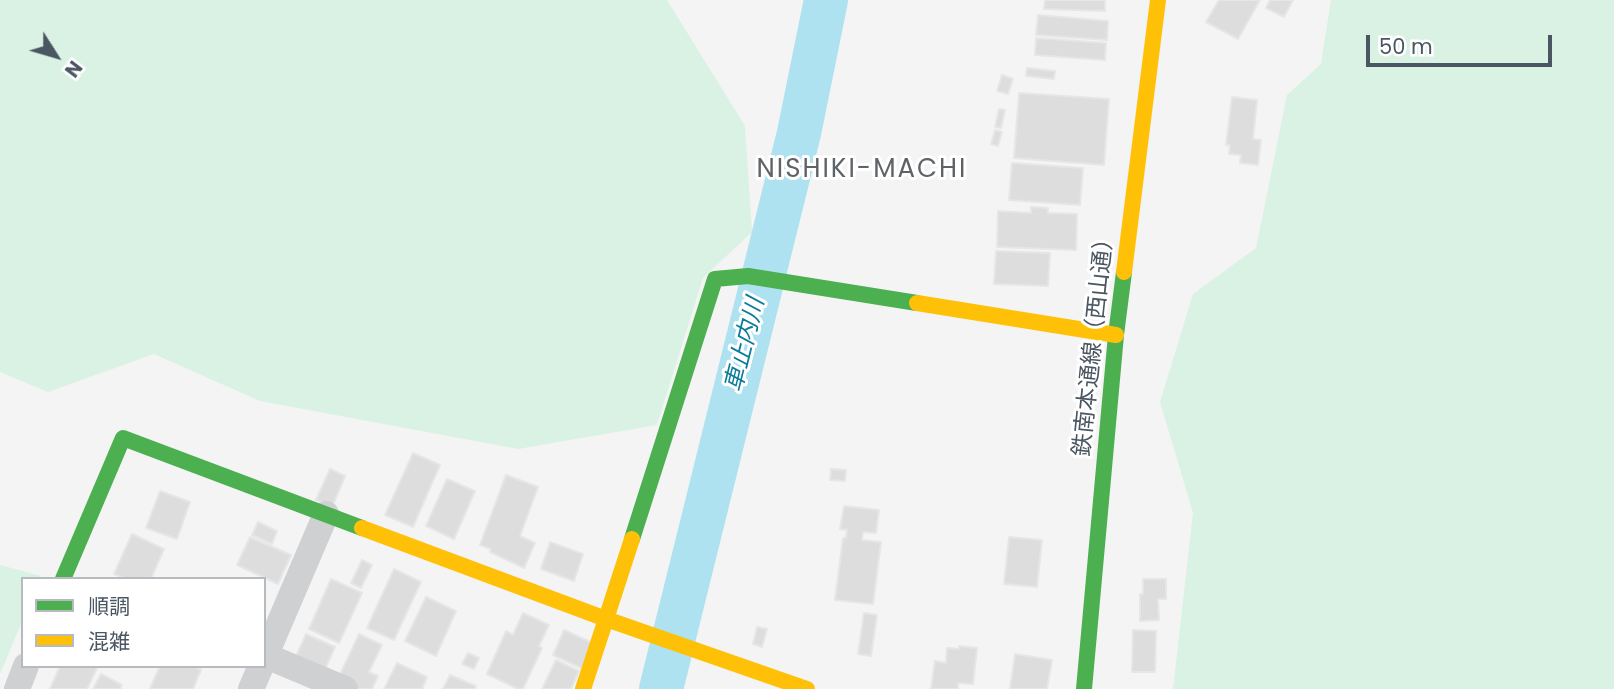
<!DOCTYPE html>
<meta charset="utf-8">
<style>
body{margin:0}
#map{position:relative;width:1614px;height:689px;overflow:hidden;background:#f4f4f4;font-family:Poppins,"Noto Sans JP",sans-serif}
canvas{display:block}
.legend{position:absolute;left:21px;top:577px;width:245px;height:91px;box-sizing:border-box;background:#fff;border:2px solid #b7bbc0;margin:0;padding:9px 12px;list-style:none;font-size:21px;color:#4a5661}
.legend li{display:flex;align-items:center;gap:14px;height:35px}
.legend b{width:35px;border:2px solid #b7bbc0}
.north{position:absolute;left:21px;top:21px;width:70px;height:70px;-webkit-text-stroke:5px #fff;paint-order:stroke;rotate:127deg;font-size:19px;font-weight:700;line-height:28px;text-align:center;color:#4a5661}
.north::after{content:'';display:block;margin:auto;width:24px;height:32px;background:#4a5661;clip-path:polygon(50% 0,100% 100%,50% 72%,0 100%)}
.scale{position:absolute;left:1366px;top:35px;width:186px;height:32px;box-sizing:border-box;border:4px solid #4a5661;border-top:0;padding-left:9px;font-size:21px;line-height:24px;white-space:nowrap;color:#4a5661;-webkit-text-stroke:5px #fff;paint-order:stroke}
</style>
<div id="map">
<canvas width="1614" height="689"></canvas>
<ul class="legend">
<li><b style="height:9px;background:#4caf50"></b>順調</li>
<li><b style="height:9px;background:#ffc107"></b>混雑</li>
</ul>
<div class="north">N</div>
<div class="scale">50 m</div>
</div>
<script>
const ctx = document.querySelector('canvas').getContext('2d');
ctx.lineJoin = 'round';
function paint(path, color) { ctx.fillStyle = color; ctx.fill(path, 'evenodd'); }
function trace(path, color, width, dash) { ctx.strokeStyle = color; ctx.lineWidth = width; ctx.lineCap = dash ? 'butt' : 'round'; ctx.setLineDash(dash || []); ctx.stroke(path); }
function drawText(font, color, halo, rows, align = 'center') {
  ctx.font = font + ' Poppins,"Noto Sans JP",sans-serif'; ctx.lineWidth = 6; ctx.setLineDash([]); ctx.textBaseline = 'middle'; ctx.strokeStyle = halo; ctx.fillStyle = color; for (const [text, x, y, turn = 0] of rows) {
    ctx.save(); ctx.translate(x, y); ctx.rotate((+turn || 0) * Math.PI / 180); ctx.textAlign = isNaN(turn) ? turn : align; if (halo) ctx.strokeText(text, 0, 0); ctx.fillText(text, 0, 0); ctx.restore();
  }
}
const green = new Path2D(`
 M0,0H667L745,126L752,232L703,278L657,425L518,449L260,401L154,354L48,392L0,372Z
 M1331,0H1614V689H1173L1193,513L1160,402L1193,294L1256,248L1287,95L1321,64Z
 M0,565L41,576L40,579H23V619L0,674Z`);
const river = new Path2D(`
 M661,689L799,133L826,0`);
const building = new Path2D(`
 M1045,0H1105V11L1044,9Z
 M1219,0H1260L1238,39L1206,22Z
 M1270,0H1293L1284,17L1266,8Z
 M1038,15L1108,21L1107,40L1036,35Z
 M1036,38L1106,43L1105,60L1035,55Z
 M1027,68L1055,71L1054,79L1026,76Z
 M1002,75L1013,79L1008,94L997,91Z
 M1019,93L1109,99L1104,165L1014,158Z
 M1232,97L1257,100L1253,139L1261,140L1258,165L1240,163L1241,155L1229,154L1230,145H1226Z
 M999,109L1005,110L1001,128L995,127Z
 M995,130L1002,132L998,146L991,144Z
 M1012,163L1083,168L1080,205L1009,200Z
 M1031,207L1048,208V213L1077,214L1076,250L997,247L998,211L1031,213Z
 M996,251L1050,253L1048,286L994,284Z
 M413,453L440,465L413,527L385,515Z
 M330,469L345,476L332,507L316,500Z
 M831,469L846,470L845,481L830,480Z
 M506,475L538,487L520,536L535,543L524,568L490,552L491,549L480,545Z
 M447,479L475,491L454,539L426,526Z
 M160,491L190,502L177,539L146,528Z
 M844,506L879,510L876,533L863,532L862,540L881,542L873,604L835,600L843,538H846L847,530L840,529Z
 M258,522L277,531L272,544L252,535Z
 M132,534L164,549L151,579H126L114,574Z
 M250,537L291,555L278,584L237,565Z
 M1009,537L1042,540L1037,587L1004,584Z
 M550,542L583,554L574,581L541,569Z
 M362,560L372,565L361,588L351,583Z
 M394,569L421,582L394,640L367,628Z
 M331,579L362,593L339,643L309,629Z
 M1143,579H1166V599H1158L1159,620L1140,621V594H1143Z
 M426,597L456,611L436,656L405,641Z
 M523,613L549,625L539,646L542,648L523,689H518L487,674L506,631L513,635Z
 M864,613L877,615L871,656L858,654Z
 M757,627L767,629L762,647L753,644Z
 M564,630L595,644L583,669L553,655Z
 M1133,630L1156,631L1155,672H1132Z
 M306,634L335,647L322,676L293,663Z
 M359,634L382,645L369,672L378,676L372,689H351L336,683Z
 M959,646L977,648L973,684L958,683V689H931L935,661L946,663L947,648L959,649Z
 M468,653L479,658L474,669L462,664Z
 M1015,654L1052,660L1047,689H1010Z
 M556,660L579,671L571,689H542Z
 M397,663L427,677L422,689H384Z
 M60,666H94L97,668L87,689H50Z
 M160,666H193L201,670L193,689H150Z
 M101,674L122,685L120,689H93Z
 M450,675L476,686L475,689H443Z`);
const street = new Path2D(`
 M264,655L345,689
 M264,659L326,514
 M17,689L26,666
 M251,689L261,666`);
const fast = new Path2D(`
 M632,539L715,279L748,276L917,303
 M63,579L123,438L362,528
 M1084,689L1116,335L1124,272`);
const slow = new Path2D(`
 M1124,272L1158,0
 M917,303L1116,335
 M362,528L606,619L583,689
 M632,539L606,619L807,689`);
const streetNames = [
 ["鉄南本通線（西山通）",1095,342,-84]
];
const waterNames = [
 ["車止内川",746,345,-76]
];
const quarterNames = [
 ["NISHIKI-MACHI",862,170]
];
paint(green, '#d9f2e3');
trace(river, '#aee2f0', 44);
paint(building, '#ddddde');
trace(building, '#e5e6e7', 2);
trace(street, '#ced0d2', 26);
trace(fast, '#4caf50', 16);
trace(slow, '#ffc107', 16);
drawText('23px', '#4a5661', '#fff', streetNames);
drawText('italic 24px', '#0c7c9b', '#fff', waterNames);
ctx.letterSpacing = '2px';
drawText('26px', '#5f6368', '#fff', quarterNames);
ctx.letterSpacing = '0px';
</script>
